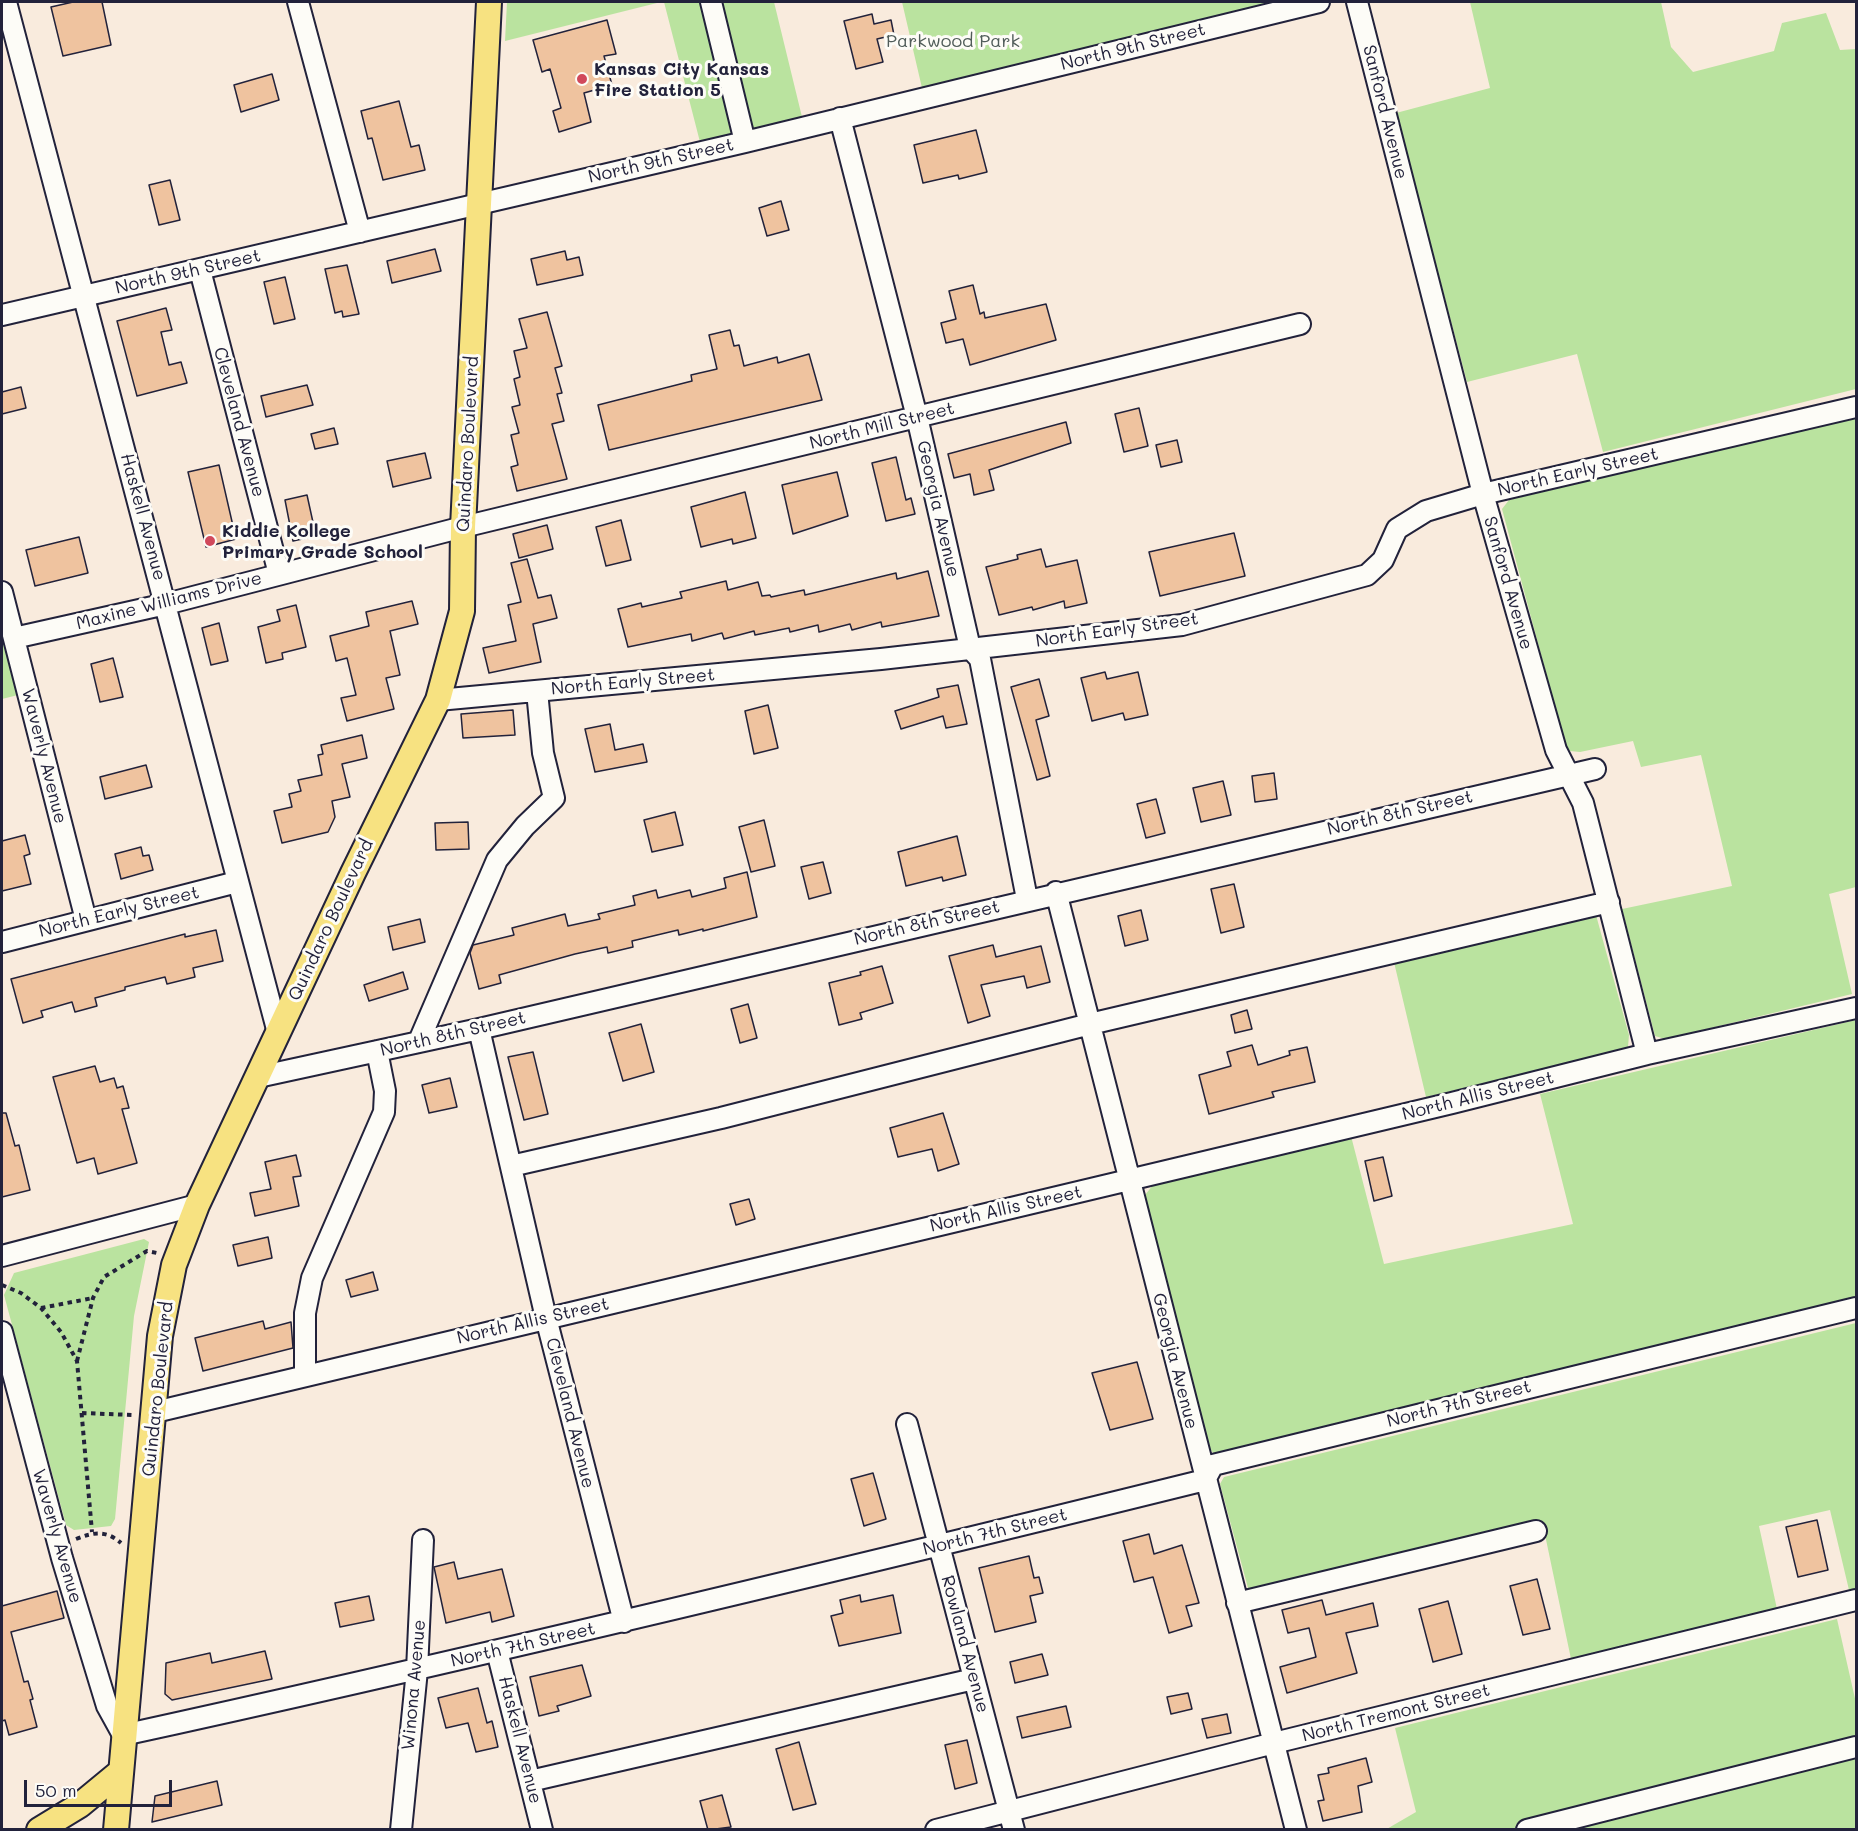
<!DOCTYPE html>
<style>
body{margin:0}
#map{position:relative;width:1858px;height:1831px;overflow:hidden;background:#f9ebdd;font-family:Mali,sans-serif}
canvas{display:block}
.frame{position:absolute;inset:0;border:3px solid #22223b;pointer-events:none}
.scale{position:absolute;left:24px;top:1780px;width:148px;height:27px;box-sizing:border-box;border:3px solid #22223b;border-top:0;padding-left:8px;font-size:18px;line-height:21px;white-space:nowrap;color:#22223b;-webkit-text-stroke:4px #fdfcf7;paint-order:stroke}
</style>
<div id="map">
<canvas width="1858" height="1831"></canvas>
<div class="frame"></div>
<div class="scale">50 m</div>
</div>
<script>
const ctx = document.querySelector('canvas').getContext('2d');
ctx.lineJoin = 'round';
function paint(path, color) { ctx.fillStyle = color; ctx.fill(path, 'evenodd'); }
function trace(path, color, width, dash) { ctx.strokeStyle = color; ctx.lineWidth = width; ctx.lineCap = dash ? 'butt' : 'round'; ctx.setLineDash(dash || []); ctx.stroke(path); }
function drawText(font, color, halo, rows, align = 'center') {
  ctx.font = font + ' Mali,sans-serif'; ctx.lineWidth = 6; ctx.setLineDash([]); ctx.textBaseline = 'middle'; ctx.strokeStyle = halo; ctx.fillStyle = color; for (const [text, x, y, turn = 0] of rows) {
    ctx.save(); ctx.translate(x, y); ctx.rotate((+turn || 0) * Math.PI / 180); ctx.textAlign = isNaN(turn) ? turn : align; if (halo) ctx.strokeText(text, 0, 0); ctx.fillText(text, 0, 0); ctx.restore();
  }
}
const green = new Path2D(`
 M507,2H661L505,41Z
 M664,2H774L802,117L700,142Z
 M902,2H1274L922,88Z
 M1470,2H1661L1671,47L1693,72L1774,51L1782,23L1826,13L1840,50L1856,49V389L1603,452L1577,354L1467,382L1396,113L1490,88Z
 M1856,418V887L1829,894L1852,994L1665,1039L1655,1036L1622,909L1732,886L1701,755L1641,767L1633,741L1580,752L1570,751L1565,744L1502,509L1509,500L1525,496Z
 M2,629L18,695L2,699Z
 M1596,915L1629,1035L1628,1047L1616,1053L1426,1097L1393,958Z
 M1856,1020V1298L1215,1455L1209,1448L1145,1195L1153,1185L1351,1136L1384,1264L1573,1224L1540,1094Z
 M144,1239L149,1242L134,1316L115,1519L111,1526L74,1530L66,1525L4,1295L14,1273Z
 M1856,1323V1589L1849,1590L1830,1510L1759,1526L1777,1609L1571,1659L1544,1530L1258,1592L1248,1588L1220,1484L1224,1477Z
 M1837,1619L1856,1703V1829L1385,1830L1416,1812L1395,1728Z`);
const building = new Path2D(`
 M73,2H102L111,45L63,56L51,7Z
 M872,14L874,24L891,20L894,35L877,39L883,62L856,69L844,21Z
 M607,20L616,54L604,56L612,85L584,93L591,122L559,132L553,111L561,108L550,69L542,72L533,40Z
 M272,74L279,100L241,112L234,85Z
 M399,101L411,147L419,145L425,170L383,180L372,138L368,139L361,111Z
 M976,130L987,172L959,179L958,175L923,183L914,145Z
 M170,180L180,220L159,225L149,185Z
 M781,201L789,230L767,236L759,208Z
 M435,249L441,271L392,283L387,261Z
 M565,251L567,260L579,257L583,275L537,285L531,259Z
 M347,265L359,314L343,317L342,311L335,313L325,269Z
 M285,277L295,319L274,324L264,282Z
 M973,285L980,314L984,312L985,318L1046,304L1056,340L970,365L963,339L946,343L941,323L956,319L949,291Z
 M166,308L172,330L161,332L169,365L181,362L187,383L137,396L117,321Z
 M547,312L562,366L555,368L562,393L557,394L564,421L552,424L567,479L517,491L511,467L518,465L511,435L519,433L512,407L520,405L514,379L520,377L514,351L527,348L519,319Z
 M730,330L734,346L739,345L744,366L777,357L778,363L809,354L822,400L609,450L598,405L692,381L691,375L717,369L709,335Z
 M307,385L313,405L266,417L261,396Z
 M21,387L26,408L2,414V392Z
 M1139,408L1148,446L1124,452L1115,414Z
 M1066,422L1071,443L989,470L994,490L974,495L970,474L954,478L948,454Z
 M334,428L338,444L315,449L311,434Z
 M1177,440L1182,462L1161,467L1156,445Z
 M425,453L431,478L393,487L387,461Z
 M896,457L906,500L911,498L915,514L886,521L872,463Z
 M219,465L236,539L206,547L188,472Z
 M837,472L848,516L793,534L782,485Z
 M745,492L756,538L733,544L732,539L701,547L691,507Z
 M307,495L316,536L293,541L285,500Z
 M621,520L631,560L606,566L596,527Z
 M547,525L553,549L519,558L513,534Z
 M1234,533L1245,576L1160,596L1149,552Z
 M79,537L88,573L35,586L26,550Z
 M1041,549L1046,567L1077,560L1087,603L1065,608L1064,601L1033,610L1032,607L999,615L986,567L1018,559L1017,555Z
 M527,559L538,598L551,595L557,618L533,624L541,662L489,673L483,648L516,641L508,605L521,602L511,563Z
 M928,571L939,616L882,627L881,622L852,630L850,624L819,632L818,625L790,632L789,628L755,635L754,631L724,639L722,633L692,641L691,634L628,647L618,609L641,603L642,607L682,598L680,592L726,581L728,590L758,582L762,596L770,595L771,597L804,590L805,595L896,573L897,579Z
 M412,601L418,624L390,631L400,675L386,678L394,709L347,721L341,698L356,695L347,658L336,661L330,636L369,626L366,612Z
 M296,605L306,647L282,653L283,659L266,663L258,627L280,621L277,610Z
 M219,623L228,661L211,665L202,628Z
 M113,658L123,697L100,702L91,664Z
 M1105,672L1107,679L1138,672L1148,715L1125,720L1123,713L1092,721L1081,678Z
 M1039,679L1049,716L1036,720L1050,776L1037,780L1011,687Z
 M958,685L967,724L946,728L943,716L901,729L895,711L939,697L937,689Z
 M768,705L778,748L754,754L745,711Z
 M513,710L515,735L463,738L461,714Z
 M610,724L615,750L643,744L647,762L595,772L585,729Z
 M362,735L367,758L342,764L350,797L332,801L335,817L328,832L282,843L274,811L292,807L289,794L301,791L298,780L322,775L318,755L323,754L321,745Z
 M146,765L152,787L105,799L100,777Z
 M1274,773L1277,799L1255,802L1252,776Z
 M1223,781L1231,815L1201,822L1193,788Z
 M1156,799L1165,833L1146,838L1137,804Z
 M675,812L683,845L652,852L644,820Z
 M764,820L775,866L751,872L739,827Z
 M468,822L469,849L436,850L435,823Z
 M25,835L30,854L24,856L31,884L2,891V841Z
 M957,836L966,875L943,881L942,877L906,886L898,852Z
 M141,847L143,856L149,855L153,870L121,879L115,854Z
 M823,862L831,893L809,899L801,867Z
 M747,872L757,917L703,931V929L679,935L678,930L632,941L633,947L608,953L607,947L575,954L499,975L501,983L479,989L470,953L473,945L514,935L512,928L565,914L568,926L600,919L598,914L635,905L633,896L656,890L658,898L690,890L692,897L726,888L724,878Z
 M1234,884L1244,927L1221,933L1211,889Z
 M1141,910L1148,940L1125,946L1118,916Z
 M420,919L425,942L393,950L388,927Z
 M216,930L223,961L193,968L195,977L167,984L165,977L125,987V990L95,998L97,1006L75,1012L72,1002L41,1011L43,1017L23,1023L11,979L185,934V937Z
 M993,945L996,957L1041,946L1050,982L1027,988L1024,976L981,985L990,1016L968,1023L949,956Z
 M882,966L893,1003L860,1013L862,1019L839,1025L829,983L861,975L860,972Z
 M403,972L408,989L369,1001L364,985Z
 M748,1004L757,1038L740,1043L731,1009Z
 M1247,1010L1252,1029L1235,1033L1231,1015Z
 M641,1024L654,1072L623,1081L609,1033Z
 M1252,1045L1258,1065L1290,1055L1289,1051L1307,1047L1315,1082L1272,1092L1274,1097L1209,1114L1199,1075L1231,1066L1227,1052Z
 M533,1052L548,1114L524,1120L508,1057Z
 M95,1066L100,1082L114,1078L117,1088L123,1086L129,1108L122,1109L137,1163L98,1174L94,1158L77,1163L53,1077Z
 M450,1078L457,1107L429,1113L422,1085Z
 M2,1113H6L15,1146L19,1145L30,1190L2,1197Z
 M943,1113L959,1164L938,1171L932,1149L898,1157L890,1128Z
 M296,1155L301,1176L293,1177L299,1206L255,1216L250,1193L271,1189L265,1162Z
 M1383,1157L1392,1196L1374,1201L1365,1161Z
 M749,1199L755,1219L736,1225L730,1204Z
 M268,1237L272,1258L238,1266L233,1245Z
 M373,1272L378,1290L351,1297L346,1280Z
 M263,1321L265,1329L291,1322L293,1348L203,1371L195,1338Z
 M1137,1362L1153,1419L1110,1430L1092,1373Z
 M873,1473L886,1519L864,1526L851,1479Z
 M1817,1520L1828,1570L1798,1577L1786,1527Z
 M1149,1534L1154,1554L1182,1545L1199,1603L1186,1606L1192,1626L1169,1633L1153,1577L1134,1582L1123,1541Z
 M1029,1556L1034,1578L1039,1577L1043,1593L1030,1596L1036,1622L995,1632L979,1568Z
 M454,1562L458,1579L502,1569L514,1616L492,1622L490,1612L446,1623L434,1567Z
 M1537,1579L1550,1629L1523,1635L1510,1586Z
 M57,1591L64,1618L11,1632L24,1682L28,1681L33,1699L30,1700L37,1727L9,1735L5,1720L2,1721V1606Z
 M860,1595L861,1602L893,1595L901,1633L839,1646L831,1616L843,1613L840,1600Z
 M369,1596L374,1620L340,1627L335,1603Z
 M1322,1600L1326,1615L1373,1603L1378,1626L1346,1633L1357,1673L1287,1693L1280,1667L1316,1657L1309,1628L1288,1633L1282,1610Z
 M1448,1601L1462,1654L1433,1662L1419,1609Z
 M265,1651L272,1679L172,1700L165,1694L166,1663L210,1653L212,1663Z
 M1042,1654L1048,1675L1015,1683L1010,1662Z
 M582,1665L591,1696L557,1706L559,1711L539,1716L530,1677Z
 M478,1688L487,1723L492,1721L498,1747L476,1752L468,1723L446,1728L438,1698Z
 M1188,1693L1192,1709L1171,1714L1167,1697Z
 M1066,1706L1071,1727L1022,1738L1017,1717Z
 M1227,1714L1231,1733L1207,1738L1202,1719Z
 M967,1740L977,1783L955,1789L945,1745Z
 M799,1742L816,1804L793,1810L776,1749Z
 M1366,1758L1372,1782L1358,1786L1362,1812L1323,1821L1318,1801L1324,1800L1318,1775L1329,1773L1328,1768Z
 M217,1781L222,1805L152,1822L155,1796Z
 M722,1795L731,1827L708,1830L700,1801Z`);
const path = new Path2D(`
 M2,1285L21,1293L41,1308L61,1332L77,1361L92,1532
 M41,1308L93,1298
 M77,1361L93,1298L104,1277L147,1251L157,1253
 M82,1413L132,1415
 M76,1539C94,1532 106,1530 121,1543`);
const minor = new Path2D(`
 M6,2L278,1033
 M298,2L360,232
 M711,2L745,142
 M1357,2L1483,494L1556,750L1583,803L1647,1054
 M840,118L917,417L970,648L980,659L1027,899
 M200,270L279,574
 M2,315L745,142L1319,2
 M2,592L86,920
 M14,638L166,604L463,527L1300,324
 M438,700L881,659L1182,625L1367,575L1383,560L1397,529L1426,511L1483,494L1856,407
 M1056,892L1296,1830
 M2,942L237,882
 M479,1029L546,1318L624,1622
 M419,1041L497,860L525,826L554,798L543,753L537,691
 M258,1077L479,1029L1595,769
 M511,1166L721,1118L1090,1024L1609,902
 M2,1256L197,1205
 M2,1332L62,1558L107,1706L123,1735C485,1656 845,1569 1205,1480L1213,1465L1856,1308
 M305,1376V1313L312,1278L384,1112L385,1091L377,1051
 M155,1412L1452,1103L1647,1054L1856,1008
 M907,1424L1014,1830
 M1237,1603L1536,1531
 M497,1651L542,1830
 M530,1781L974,1679
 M401,1830L417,1670L423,1540
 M936,1830L1274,1743L1856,1600
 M1527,1830L1856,1747`);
const major = new Path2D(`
 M39,1830L80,1805L120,1772
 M116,1830L160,1336L174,1265L197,1205L353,873L438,700L462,611L463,527L489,2`);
const markers = [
 [582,79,6,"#d1495b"],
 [210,541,6,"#d1495b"]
];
const parkNames = [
 ["Parkwood Park",953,41]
];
const streetNames = [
 ["North 9th Street",1133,47,-14],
 ["Sanford Avenue",1385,112,76],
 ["North 9th Street",661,161,-13],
 ["North 9th Street",188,272,-13],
 ["Cleveland Avenue",239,422,75],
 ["North Mill Street",882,426,-14],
 ["Quindaro Boulevard",468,444,-87],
 ["North Early Street",1578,472,-13],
 ["Georgia Avenue",938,509,77],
 ["Haskell Avenue",143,517,75],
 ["Sanford Avenue",1508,583,74],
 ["Maxine Williams Drive",169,601,-14],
 ["North Early Street",1117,630,-8],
 ["North Early Street",633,682,-5],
 ["Waverly Avenue",44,756,76],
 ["North 8th Street",1400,813,-13],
 ["North Early Street",119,912,-14],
 ["Quindaro Boulevard",331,920,-65],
 ["North 8th Street",927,923,-13],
 ["North 8th Street",453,1034,-13],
 ["North Allis Street",1478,1096,-14],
 ["North Allis Street",1006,1209,-13],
 ["North Allis Street",533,1321,-13],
 ["Georgia Avenue",1175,1361,76],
 ["Quindaro Boulevard",158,1389,-84],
 ["North 7th Street",1459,1404,-14],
 ["Cleveland Avenue",570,1413,76],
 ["North 7th Street",995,1532,-14],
 ["Waverly Avenue",57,1536,74],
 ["Rowland Avenue",965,1644,75],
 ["North 7th Street",523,1645,-13],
 ["Winona Avenue",414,1685,-85],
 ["North Tremont Street",1396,1713,-14],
 ["Haskell Avenue",520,1740,76]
];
const poiNames = [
 ["Kansas City Kansas",594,69],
 ["Fire Station 5",594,90],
 ["Kiddie Kollege",222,531],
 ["Primary Grade School",222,552]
];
paint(green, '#bae39f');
paint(building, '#efc39f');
trace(building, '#22223b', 1.5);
trace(minor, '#22223b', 24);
trace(major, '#22223b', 28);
trace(path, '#22223b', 4, [4.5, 4.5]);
trace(minor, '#fdfcf7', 20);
trace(major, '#f7e281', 24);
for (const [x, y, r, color] of markers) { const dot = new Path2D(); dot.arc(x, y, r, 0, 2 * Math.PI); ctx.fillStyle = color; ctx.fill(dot); trace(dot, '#fdfcf7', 2); }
drawText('18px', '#505c59', '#fdfcf7', parkNames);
drawText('18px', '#22223b', '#fdfcf7', streetNames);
drawText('bold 18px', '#22223b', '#fdfcf7', poiNames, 'left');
</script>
